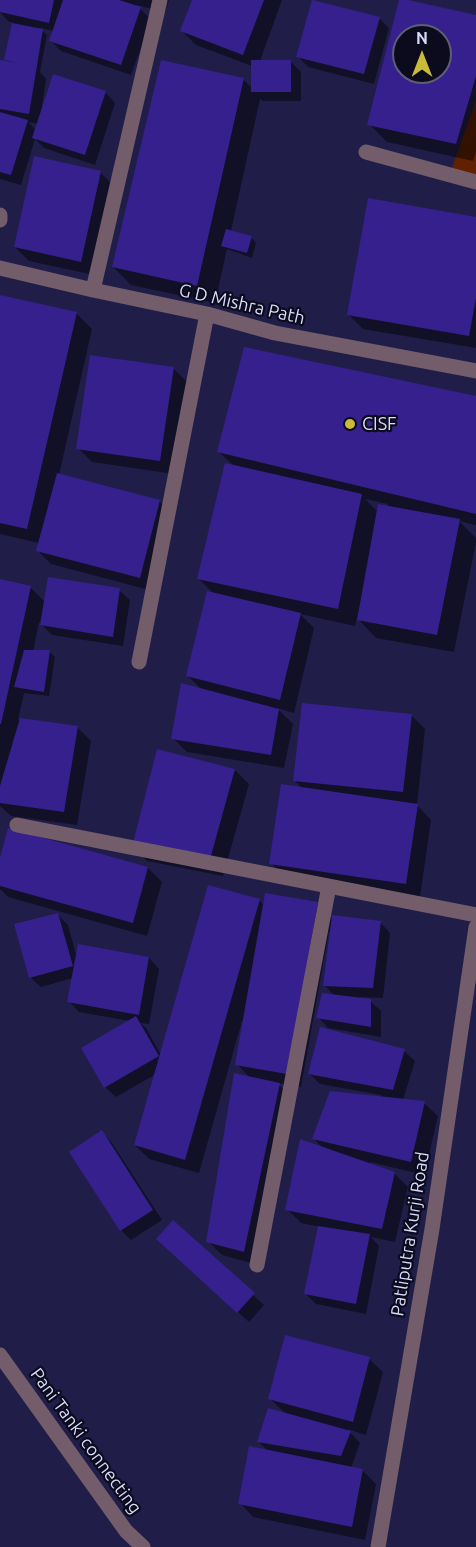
<!DOCTYPE html>
<style>
body{margin:0}
#map{position:relative;width:476px;height:1547px;overflow:hidden;background:#201e49;font-family:Ubuntu,sans-serif}
canvas{display:block}
.north{position:absolute;left:392px;top:24px;width:60px;height:60px;box-sizing:border-box;background:#0c0b1e;border:2px solid #5e5e75;border-radius:50%;rotate:0deg;font-size:16px;font-weight:700;line-height:24px;text-align:center;color:#d8dbf7}
.north::after{content:'';display:block;margin:auto;width:21px;height:27px;background:#caba3a;clip-path:polygon(50% 0,100% 100%,50% 72%,0 100%)}
</style>
<div id="map">
<canvas width="476" height="1547"></canvas>
<div class="north">N</div>
</div>
<script>
const ctx = document.querySelector('canvas').getContext('2d');
ctx.lineJoin = 'round';
function paint(path, color) { ctx.fillStyle = color; ctx.fill(path, 'evenodd'); }
function trace(path, color, width, dash) { ctx.strokeStyle = color; ctx.lineWidth = width; ctx.lineCap = dash ? 'butt' : 'round'; ctx.setLineDash(dash || []); ctx.stroke(path); }
function drawText(font, color, halo, rows, align = 'center') {
  ctx.font = font + ' Ubuntu,sans-serif'; ctx.lineWidth = 4.5; ctx.setLineDash([]); ctx.textBaseline = 'middle'; ctx.strokeStyle = halo; ctx.fillStyle = color; for (const [text, x, y, turn = 0] of rows) {
    ctx.save(); ctx.translate(x, y); ctx.rotate((+turn || 0) * Math.PI / 180); ctx.textAlign = isNaN(turn) ? turn : align; if (halo) ctx.strokeText(text, 0, 0); ctx.fillText(text, 0, 0); ctx.restore();
  }
}
const green = new Path2D(`
 M476,100V175L452,168Z`);
const shadow = new Path2D(`
 M1,0H169L165,12L136,5L151,19L131,75L61,51L50,40L54,31L40,28L47,35L40,72L46,79L42,106L105,92L115,103L95,165L44,148L35,139L21,185L0,179V62L10,64L6,60L13,22H9L0,12ZM28,122L38,124L36,130Z
 M193,0H282L260,61H290L301,72V101H263L260,99L231,231L251,237L256,243L252,258L227,249L215,303L131,285L113,267L243,79L252,88V66L196,45L182,31Z
 M400,0L476,17V152L473,161L387,142L369,124ZM404,36H440V72H404Z
 M379,18L389,28L374,84L308,67L298,56Z
 M100,172L114,186L94,275L29,261L15,247Z
 M476,219V348L363,329L349,315Z
 M0,296L76,313L92,329L59,475L160,502L174,515L153,591L51,564L37,550L39,543L0,534Z
 M173,368L187,382L174,474L92,462L78,448Z
 M476,397V525L459,521L476,538V542L454,652L376,638L357,618L355,626L300,614L314,628L294,713L277,708L293,724L284,768L187,752L173,738L202,690L188,676L214,594L199,579L234,466L219,452ZM365,499L388,504L387,507L378,512Z
 M0,581L30,587L45,602L119,590L130,600L123,646L52,635L39,622L33,652H50L55,657L49,696L24,693L18,720L77,727L91,741L77,825L11,816L0,806Z
 M411,715L425,729L417,805L431,820L420,897L285,877L271,863L303,789L295,781Z
 M235,770L249,784L223,876L147,861L133,847Z
 M9,830L148,868L162,882L147,936L8,897L0,889V863Z
 M259,900L265,906L317,904L333,919L380,922L390,933L383,998L361,997L360,999L370,1001L381,1011V1037L328,1028L318,1017L335,996L324,985L331,932L329,931L301,1087L277,1083L293,1099L258,1265L222,1255L208,1241L251,1079L237,1064L244,1022L242,1021L199,1173L149,1159L135,1145L156,1074L116,1097L105,1087L130,1021L79,1012L69,1001L73,978L41,987L30,977L57,914L68,925L77,958H149L159,969L149,1024L140,1023L146,1028L161,1055Z
 M404,1051L415,1061L403,1100L424,1103L438,1116L424,1175L370,1162L369,1164L394,1173L408,1187L395,1242L371,1237L379,1246L366,1314L316,1304L305,1293L320,1227L301,1223L287,1209L324,1149L314,1139L381,1098V1095L320,1084L309,1073Z
 M102,1132L112,1143L162,1220L131,1240L121,1230Z
 M173,1222L264,1305L249,1322L168,1250Z
 M369,1359L383,1372L366,1435L347,1429L360,1443L351,1468L362,1470L376,1484L365,1540L253,1517L240,1503L269,1452L259,1442L286,1414L270,1399Z`);
const building = new Path2D(`
 M0,0H54L49,23L0,12Z
 M63,0H119L141,7L121,65L49,41Z
 M192,0H264L243,55L180,31Z
 M312,0L380,17L364,74L296,57Z
 M399,0H408L476,15V76L456,144L367,125ZM404,36H440V72H404Z
 M12,23L43,29L29,114L0,109V60L17,63L4,60Z
 M161,60L244,78L197,286L112,267Z
 M251,60H291V92H251Z
 M53,74L106,91L85,155L32,138Z
 M0,112L28,120L11,175L0,172Z
 M34,156L101,171L81,262L14,247Z
 M368,198L476,217V298L469,336L347,315Z
 M226,229L252,236L247,253L221,246Z
 M0,295L77,312L27,529L0,523Z
 M244,347L476,396V514L217,452Z
 M90,355L174,367L160,461L76,449Z
 M225,463L362,494L338,609L197,579Z
 M57,473L160,500L140,578L36,551Z
 M378,504L460,519L437,635L357,620Z
 M48,577L120,588L113,637L40,625Z
 M0,579L31,586L1,724H0Z
 M207,591L301,613L280,700L186,676Z
 M24,650H50L44,692L14,687Z
 M181,683L279,709L271,755L171,739Z
 M302,703L412,714L403,792L293,781Z
 M20,718L78,726L64,812L0,803V786Z
 M157,749L235,769L209,863L132,847Z
 M281,784L418,804L406,884L269,864Z
 M8,828L148,867L133,923L0,886V858Z
 M208,885L260,899L185,1160L134,1145Z
 M265,893L318,902L287,1074L235,1065Z
 M58,913L73,966L29,978L14,924Z
 M332,915L381,921L373,988L323,986Z
 M78,944L149,957L139,1015L67,1002Z
 M322,993L371,999V1027L316,1018Z
 M136,1016L159,1056L104,1088L81,1048Z
 M320,1027L405,1049L393,1090L308,1074Z
 M234,1073L280,1083L244,1252L206,1242Z
 M330,1091L425,1101L411,1162L312,1139Z
 M102,1130L153,1210L120,1231L69,1152Z
 M300,1139L395,1172L382,1229L285,1210Z
 M173,1220L255,1293L237,1313L156,1239Z
 M318,1226L370,1234L356,1304L304,1294Z
 M285,1335L370,1357L353,1422L268,1399Z
 M268,1408L351,1431L341,1456L257,1442Z
 M249,1446L363,1469L352,1527L238,1504Z`);
const minor = new Path2D(`
 M366,152L476,182
 M0,215V220
 M0,268L93,290L207,314L275,333L476,371
 M93,290L160,0
 M139,662L207,314
 M17,825L476,915
 M257,1265L329,886
 M0,1355L126,1531L143,1547`);
const tertiary = new Path2D(`
 M378,1547L432,1229L476,927`);
const markers = [
 [350,424,6,"#caba3a"]
];
const streetNames = [
 ["G D Mishra Path",242,304,13],
 ["Patliputra Kurji Road",410,1234,-81],
 ["Pani Tanki connecting",86,1441,54]
];
const poiNames = [
 ["CISF",362,424]
];
paint(green, '#612000');
paint(shadow, '#0007');
paint(building, '#35208d');
trace(minor, '#735d6a', 15);
trace(tertiary, '#735d6a', 15);
for (const [x, y, r, color] of markers) { const dot = new Path2D(); dot.arc(x, y, r, 0, 2 * Math.PI); ctx.fillStyle = color; ctx.fill(dot); trace(dot, '#0c0b1e', 2); }
drawText('18px', '#d8dbf7', '#0c0b1e', streetNames);
drawText('18px', '#d8dbf7', '#0c0b1e', poiNames, 'left');
</script>
